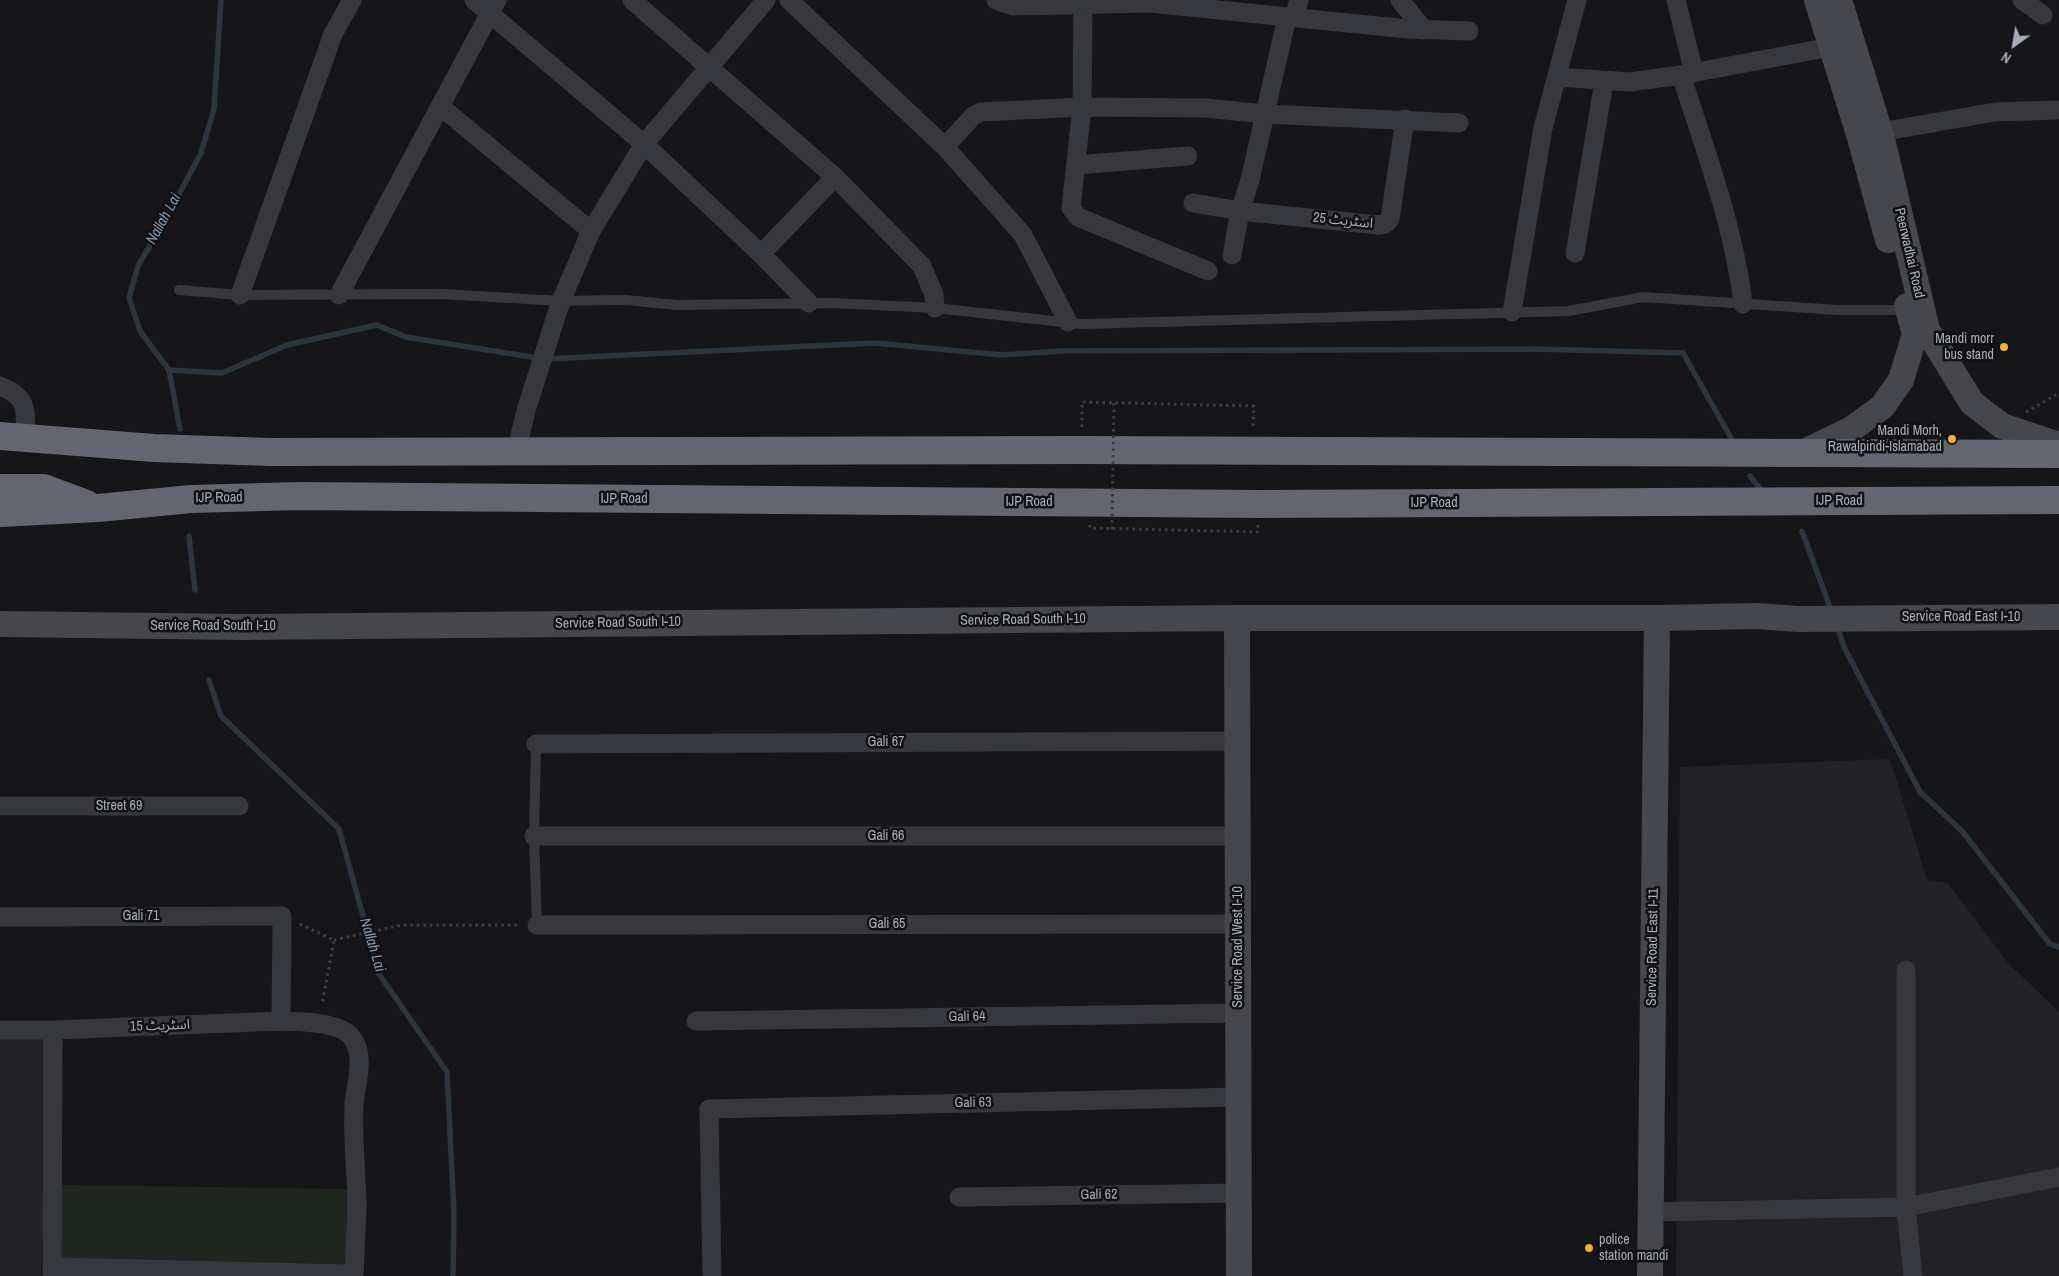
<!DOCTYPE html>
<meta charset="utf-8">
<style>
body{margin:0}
#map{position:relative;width:2059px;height:1276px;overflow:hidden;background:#161618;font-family:"Archivo Narrow",sans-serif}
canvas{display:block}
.north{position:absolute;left:1989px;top:20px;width:50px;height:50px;-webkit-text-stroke:4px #111113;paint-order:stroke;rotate:212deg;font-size:14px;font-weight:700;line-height:20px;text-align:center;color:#a8adb8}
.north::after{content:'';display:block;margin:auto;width:18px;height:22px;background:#a8adb8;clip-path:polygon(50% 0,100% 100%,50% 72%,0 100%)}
</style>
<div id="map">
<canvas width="2059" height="1276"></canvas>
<div class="north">N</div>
</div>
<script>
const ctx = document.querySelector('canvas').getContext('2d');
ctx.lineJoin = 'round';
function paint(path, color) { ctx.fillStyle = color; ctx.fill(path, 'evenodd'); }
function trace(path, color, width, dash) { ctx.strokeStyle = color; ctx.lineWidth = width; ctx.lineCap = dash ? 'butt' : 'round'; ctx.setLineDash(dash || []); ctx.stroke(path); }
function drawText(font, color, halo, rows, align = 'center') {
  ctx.font = font + ' "Archivo Narrow","Noto Sans Arabic",sans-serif'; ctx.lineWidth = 5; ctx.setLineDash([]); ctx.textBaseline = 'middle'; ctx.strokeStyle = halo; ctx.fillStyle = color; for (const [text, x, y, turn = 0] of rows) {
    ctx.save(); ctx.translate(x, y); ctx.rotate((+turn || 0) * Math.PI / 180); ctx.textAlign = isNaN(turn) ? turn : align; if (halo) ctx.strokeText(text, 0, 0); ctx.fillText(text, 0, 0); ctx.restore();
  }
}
const built = new Path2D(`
 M1890,759L1927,880L1948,883L2009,964L2059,1012V1276H1676L1680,767Z
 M51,1038L41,1276H0V1039Z`);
const green = new Path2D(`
 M61,1185L348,1189V1264L60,1260Z`);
const stream = new Path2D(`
 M169,370L222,373L287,345L377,325L406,337L544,359L875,343L1002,355L1061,351L1536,349L1683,353L1735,445
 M180,429L169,370L140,331L129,298L138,266L169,213L201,153L214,109L221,0
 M1750,476L1762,491
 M1802,531L1832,613
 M189,536L195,590
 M1837,626L1844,647L1920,792L1962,831L2050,944L2059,947
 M209,680L221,716L339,829L379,974L447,1072L454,1213L453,1276`);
const path = new Path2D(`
 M2026,412L2059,393
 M1082,427V402L1254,406L1253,428
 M1090,525V528L1258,532V525
 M300,924L334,940L322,1005
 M334,940L402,925H519`);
const lane = new Path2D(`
 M179,290L240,295L442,294L561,301L626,300L677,305L833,303L935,308L1081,324L1569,311L1643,297L1838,310H1907
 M536,744L534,836L537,925`);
const street = new Path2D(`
 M474,0L644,144L761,254L809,303
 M632,0L835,177L922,266L934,295L935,308
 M789,0L945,147L1023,235L1068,322
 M996,0L1013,6L1150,3L1154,0
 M1146,0L1150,3L1408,29L1469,31
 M1400,0L1424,30
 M1676,0L1694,73
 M2022,0L2043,15
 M1083,4L1082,107L1071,208L1078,217L1208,271
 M1294,17L1299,0
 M1681,75C1705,150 1734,226 1743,304
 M1557,77L1630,82L1681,75L1831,47
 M440,106L591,231
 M1880,132L1995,112L2059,110
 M945,147L973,116L981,112L1082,107L1206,108L1265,114L1459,123
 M1076,165L1188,156
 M1193,203L1240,211L1378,225L1385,224L1390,219L1405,119
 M1575,253L1604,82
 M761,254L835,177
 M1232,255L1240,211L1250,180L1287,17
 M240,295L333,34L352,0
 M339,295L497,0
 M1512,312L1543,128L1577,0
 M0,386C28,397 26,409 25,437
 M516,452L527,407L561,301L591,231L644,144L766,0
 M536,744L1236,741
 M0,806H239
 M534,836H1237
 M0,917L282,916L281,1021
 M537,925L1238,924
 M1906,970V1207L1913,1276
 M696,1021L1238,1013
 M0,1030H53L281,1021C300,1022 342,1021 353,1039C366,1059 355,1085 354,1106C352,1141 357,1175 357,1209C356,1231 355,1252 354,1274L52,1267
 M959,1197L1239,1193
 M1649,1212L1906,1207L2059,1177
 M52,1276L53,1030
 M712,1276L709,1109L1238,1097`);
const secondary = new Path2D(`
 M1817,0L1859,134L1888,240
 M1839,0L1882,139L1927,330L1972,403L2002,426L2059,445
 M1800,454L1850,430L1882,407L1901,380L1915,334L1907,306
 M1237,618L1239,1276
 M0,624L245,627L1237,618H1657L1756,616L1798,619L2059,617
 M1650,1276L1657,618`);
const highway = new Path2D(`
 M0,436L154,448L270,452L1081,450L2059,454
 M0,488H44L87,504
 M0,513L98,508L191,499L300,496L1259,504L2059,500`);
const pathBridge = new Path2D(`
 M1112,529L1114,403`);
const markers = [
 [2004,347,5,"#f2b134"],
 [1952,439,5,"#f2b134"],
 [1589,1248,5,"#f2b134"]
];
const streetNames = [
 ["اسٹریٹ 25",1343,221,6],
 ["Peerwadhai Road",1909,253,77],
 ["IJP Road",219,498,-1],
 ["IJP Road",624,499],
 ["IJP Road",1839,501],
 ["IJP Road",1029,502],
 ["IJP Road",1434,503],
 ["Service Road East I-10",1961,617],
 ["Service Road South I-10",1023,620,-1],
 ["Service Road South I-10",618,623,-1],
 ["Service Road South I-10",213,626],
 ["Gali 67",886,742],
 ["Street 69",119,806],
 ["Gali 66",886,836],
 ["Gali 71",141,916],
 ["Gali 65",887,924],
 ["Service Road West I-10",1238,947,-90],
 ["Service Road East I-11",1653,947,-89],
 ["Gali 64",967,1017,-1],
 ["اسٹریٹ 15",160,1026,-2],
 ["Gali 63",973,1103,-1],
 ["Gali 62",1099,1195,-1]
];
const poiNames = [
 ["Mandi morr",1994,339],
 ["bus stand",1994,355],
 ["Mandi Morh,",1942,431],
 ["Rawalpindi-Islamabad",1942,447],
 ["police",1599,1240,"left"],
 ["station mandi",1599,1256,"left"]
];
const waterNames = [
 ["Nallah Lai",164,219,-61],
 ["Nallah Lai",372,945,73]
];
paint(built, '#222225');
paint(green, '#1e261f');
trace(stream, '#2c353c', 5.5);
trace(path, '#3d3f44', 3, [2.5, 4]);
trace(lane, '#37383d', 10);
trace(street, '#37383d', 19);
trace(secondary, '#45474d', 26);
trace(highway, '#63666e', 28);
trace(pathBridge, '#3d3f44', 3, [2.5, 4]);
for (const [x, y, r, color] of markers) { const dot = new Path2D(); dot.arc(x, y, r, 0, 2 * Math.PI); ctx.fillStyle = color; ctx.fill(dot); trace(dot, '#111113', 2); }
drawText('14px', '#a8adb8', '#111113', streetNames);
drawText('14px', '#a8adb8', '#111113', poiNames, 'right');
drawText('italic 15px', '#7f9bb3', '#111113', waterNames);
</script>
